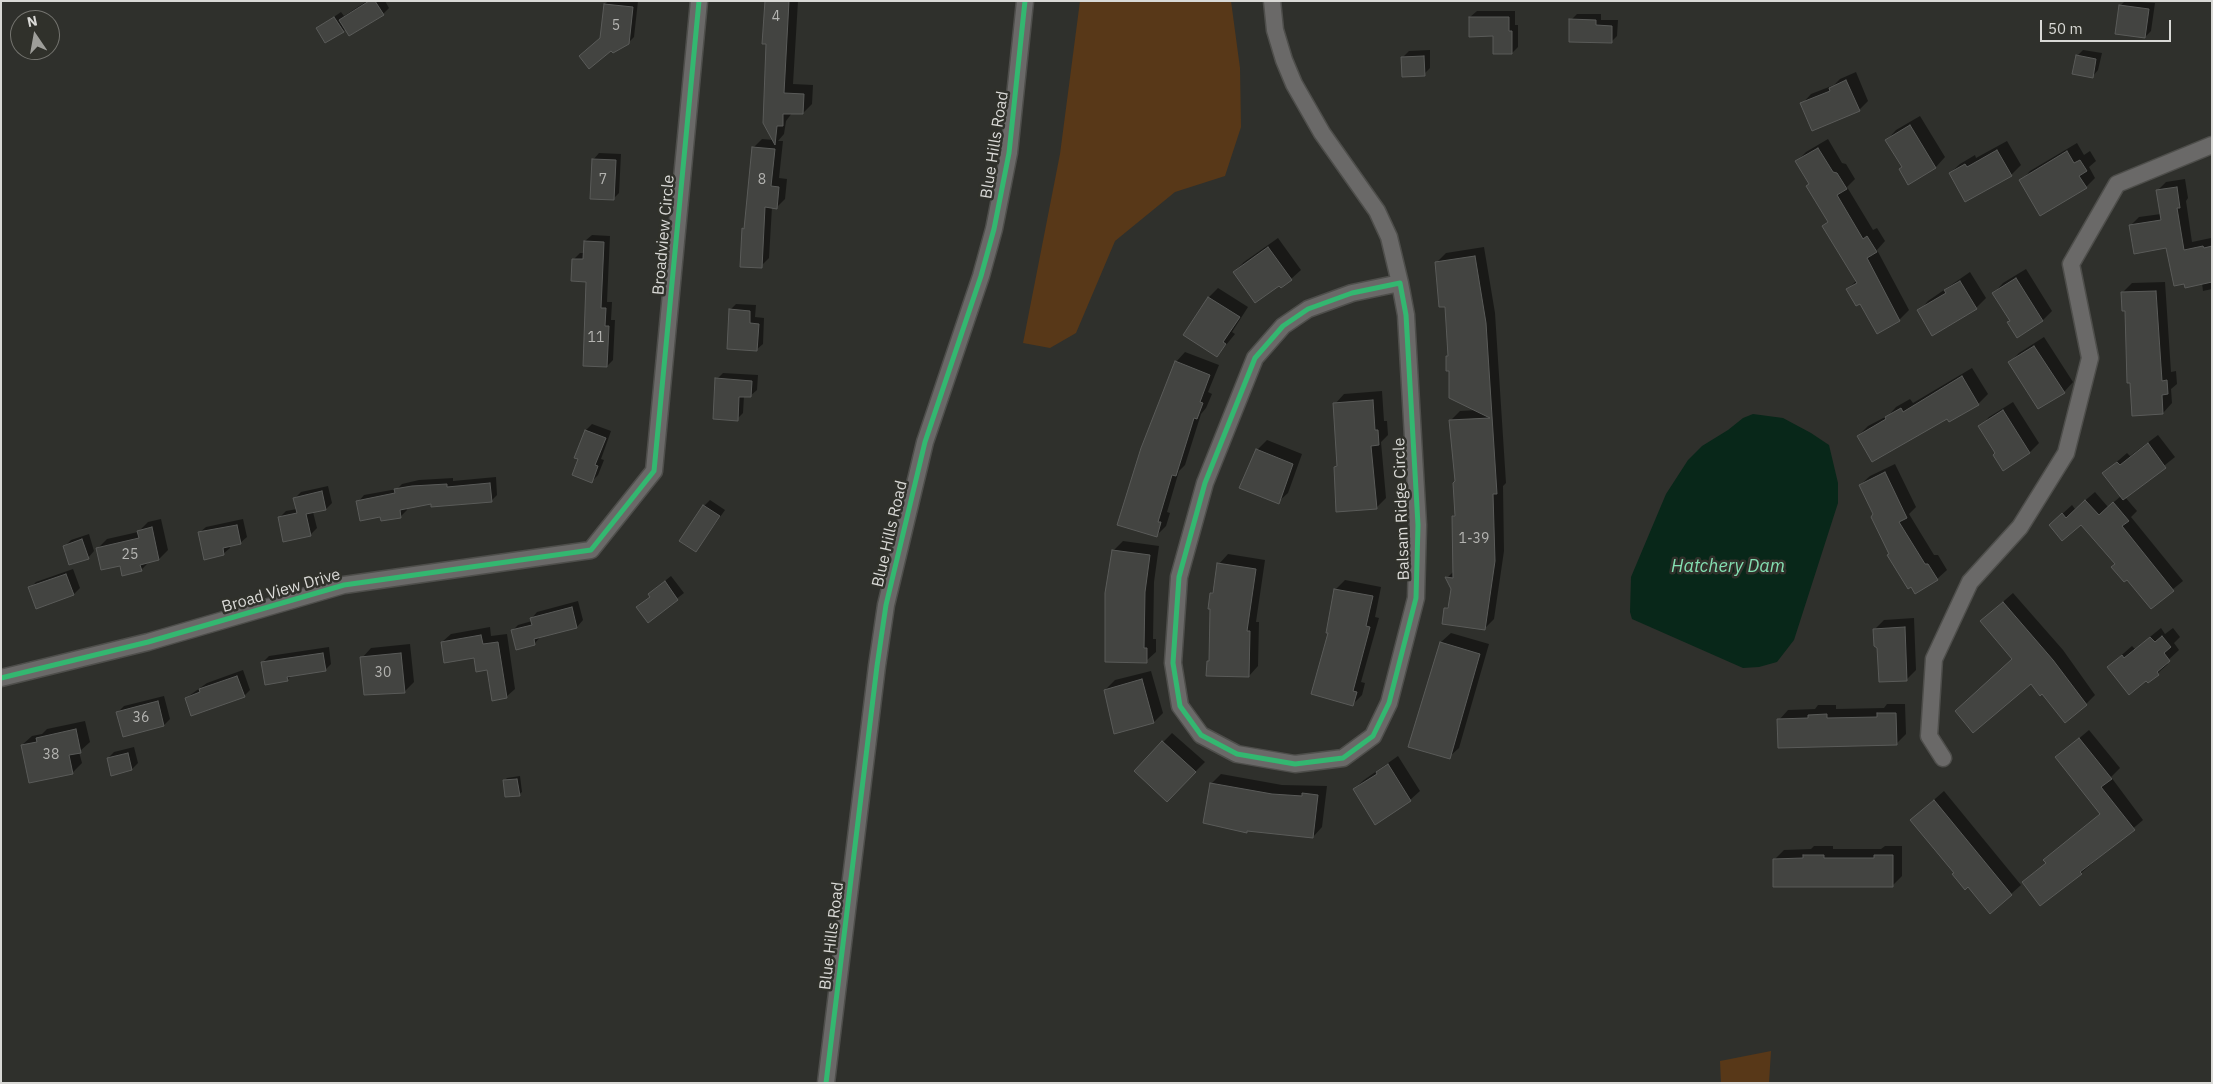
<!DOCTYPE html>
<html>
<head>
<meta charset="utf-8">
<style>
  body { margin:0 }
  #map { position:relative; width:2213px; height:1084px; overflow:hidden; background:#2f302c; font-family:"IBM Plex Sans",sans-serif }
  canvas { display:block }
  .frame { position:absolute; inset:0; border:2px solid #d9d9d6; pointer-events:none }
  .north { position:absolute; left:10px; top:10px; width:50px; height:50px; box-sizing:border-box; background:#30312b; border:1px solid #74746f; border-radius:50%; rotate:348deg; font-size:14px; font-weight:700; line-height:20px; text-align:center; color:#d9d9d6 }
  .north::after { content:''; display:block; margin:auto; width:18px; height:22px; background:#9e9e9a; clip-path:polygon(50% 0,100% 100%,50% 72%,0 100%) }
  .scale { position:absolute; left:2040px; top:20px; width:131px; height:22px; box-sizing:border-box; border:2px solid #d9d9d6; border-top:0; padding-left:6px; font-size:15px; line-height:18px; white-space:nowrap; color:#d9d9d6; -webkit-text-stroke:4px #30312b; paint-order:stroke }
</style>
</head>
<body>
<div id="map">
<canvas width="2213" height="1084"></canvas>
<div class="frame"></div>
<div class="north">N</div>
<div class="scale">50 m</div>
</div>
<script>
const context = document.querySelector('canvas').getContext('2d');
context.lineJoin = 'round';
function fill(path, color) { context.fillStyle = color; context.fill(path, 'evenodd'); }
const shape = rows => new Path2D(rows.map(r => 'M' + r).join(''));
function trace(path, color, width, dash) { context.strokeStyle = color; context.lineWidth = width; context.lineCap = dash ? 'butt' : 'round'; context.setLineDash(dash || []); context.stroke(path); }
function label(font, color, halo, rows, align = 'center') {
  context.font = font + ' "IBM Plex Sans",sans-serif'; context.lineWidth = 5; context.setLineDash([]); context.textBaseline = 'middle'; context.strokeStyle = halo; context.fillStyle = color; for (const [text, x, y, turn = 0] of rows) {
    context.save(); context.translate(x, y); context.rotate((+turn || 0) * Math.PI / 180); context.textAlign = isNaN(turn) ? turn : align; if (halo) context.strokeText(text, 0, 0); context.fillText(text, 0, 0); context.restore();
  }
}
const green = shape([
  [1080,1,1231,1,1240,68,1241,127,1225,176,1175,192,1115,241,1076,333,1050,348,1023,343,1060,154],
  [1771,1051,1769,1083,1721,1083,1720,1061]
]);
const water = shape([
  [1753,414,1783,418,1811,433,1829,445,1838,483,1838,503,1794,640,1777,662,1759,667,1743,668,1632,619,1630,612,1631,577,1666,494,1688,460,1702,446,1728,430,1743,418]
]);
const shadow = shape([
  [367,1,385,1,389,8,383,14,343,31,318,28,341,12,344,16],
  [608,1,638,1,634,37,628,43,612,49,580,56,602,37,605,4],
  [766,1,798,1,793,84,813,85,812,104,803,113,792,113,786,121,784,134,778,141,783,141,779,178,787,179,785,199,777,207,772,207,769,258,761,266,743,229,745,227,753,148,762,139,774,140],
  [2125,1,2155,3,2151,31,2145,37,2120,6],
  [1477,11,1515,11,1515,25,1518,25,1518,47,1512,53,1494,35,1470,17],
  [1577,14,1601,14,1601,20,1618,20,1617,36,1611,42,1571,20],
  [1430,50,1430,68,1424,74,1403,57,1409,51],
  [2083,50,2102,53,2098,70,2092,77,2077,56],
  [1856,72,1868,101,1859,110,1802,104,1811,94,1834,85,1840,79],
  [1920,116,1945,157,1936,167,1909,183,1903,167,1887,140,1896,130],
  [1828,139,1842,163,1846,164,1855,179,1847,187,1873,230,1877,228,1885,241,1877,250,1909,310,1899,320,1860,303,1848,289,1857,280,1823,226,1828,221,1797,161,1806,152],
  [2007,141,2021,165,2011,175,1966,200,1950,173,1960,164,1975,155,1976,158],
  [2077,143,2084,155,2090,151,2096,161,2089,167,2095,178,2086,187,2021,181,2030,171],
  [599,153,621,154,619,193,613,199,593,160],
  [2185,179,2188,198,2186,201,2192,242,2211,238,2212,240,2212,289,2203,291,2202,283,2167,247,2130,226,2139,217,2161,214,2157,191,2166,182],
  [592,235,610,236,607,302,612,302,611,320,615,320,613,360,607,366,587,281,574,259,580,253,585,253,585,241],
  [1278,238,1301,270,1291,279,1281,287,1234,272,1244,262],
  [1484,247,1495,313,1506,483,1503,486,1504,551,1494,619,1485,628,1445,609,1450,604,1452,589,1447,578,1454,571,1453,516,1456,513,1456,481,1451,420,1460,411,1477,410,1450,370,1447,356,1449,354,1446,305,1436,263,1446,253],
  [2026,269,2052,311,2043,320,2017,336,2011,321,1994,293,2003,283],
  [1970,272,1986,298,1976,308,1933,334,1919,311,1928,301],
  [2165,282,2171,372,2176,371,2177,384,2171,389,2172,403,2163,413,2122,293,2132,283],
  [1218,288,1248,307,1232,332,1235,334,1217,356,1209,297],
  [736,304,756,305,755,317,764,318,763,344,756,350,730,310],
  [2044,337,2073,382,2064,392,2010,362,2019,353],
  [1185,352,1219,365,1208,392,1212,394,1206,408,1201,414,1185,465,1179,471,1167,512,1170,513,1166,526,1157,535,1118,524,1176,362],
  [1972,368,1988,394,1978,404,1948,417,1858,436,1868,426,1889,415,1896,407,1910,399,1913,403],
  [723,373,758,375,757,390,750,396,744,396,743,413,737,419,717,379],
  [1382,391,1384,421,1387,421,1388,435,1381,442,1386,498,1376,508,1335,467,1338,464,1335,404,1344,394],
  [2013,402,2039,443,2030,452,2003,469,1997,453,1980,427,1989,417],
  [592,424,611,431,601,459,604,460,598,475,592,481,580,459,576,457,586,430],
  [2158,435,2175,457,2125,497,2137,511,2131,517,2183,581,2151,607,2116,563,2081,524,2062,539,2060,516,2072,505,2075,509,2095,492,2108,507,2121,496,2104,473,2127,453,2130,456],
  [1267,440,1302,454,1288,493,1278,502,1257,450],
  [1895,464,1916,507,1909,514,1934,555,1938,555,1947,570,1937,579,1890,554,1860,485,1870,476],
  [496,477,497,495,491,501,432,503,406,508,407,510,400,517,381,516,358,502,364,495,397,489,402,484,419,480,453,478,453,481],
  [328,486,332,503,326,509,313,512,317,528,310,535,279,518,286,511,297,509,295,498,301,492],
  [710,500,725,510,696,551,704,506],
  [161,519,168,550,159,559,150,561,141,570,121,564,98,548,107,539,138,532,148,522],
  [243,519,247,537,240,543,229,545,230,548,223,554,199,533,206,527],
  [89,534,94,551,88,558,65,546,71,540],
  [1123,541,1159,546,1154,582,1153,639,1156,639,1156,652,1146,661,1106,593,1114,550],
  [1228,554,1265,560,1256,622,1259,622,1258,666,1249,676,1208,662,1210,659,1211,593,1215,590,1219,564],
  [73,569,80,588,74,594,30,588,36,582],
  [671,576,684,593,648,621,638,607,651,596,649,594,656,588],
  [1345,580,1381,587,1375,617,1379,618,1361,682,1365,683,1362,695,1352,705,1330,632,1336,589],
  [2013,593,2063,650,2095,695,2086,704,2042,692,2031,682,2014,659,1981,621],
  [578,601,583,620,577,627,541,636,535,643,517,648,512,631,518,625,532,621,531,619,537,612],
  [1914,618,1916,670,1907,679,1879,647,1875,629,1884,620],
  [490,627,491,636,507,634,515,689,506,697,489,668,475,656,442,642,451,634],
  [2161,628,2165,634,2173,628,2180,637,2174,643,2179,650,2166,662,2168,664,2148,682,2108,667,2132,646,2135,649],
  [1451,633,1489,644,1459,748,1449,757,1410,746,1441,642],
  [410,644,414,682,404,692,362,658,371,648],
  [329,647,331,664,325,670,292,675,287,680,262,663,269,656],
  [243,670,250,690,244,696,186,698,207,683],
  [1151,671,1163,713,1154,722,1105,690,1115,680],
  [164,696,170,719,164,725,124,735,118,712,124,706],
  [1887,704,1905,704,1906,734,1896,744,1779,720,1788,710,1815,709,1818,705,1836,705,1836,709,1884,708],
  [85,721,90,742,79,752,82,763,72,773,22,745,32,736,42,734,47,729],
  [2089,730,2120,768,2111,777,2143,820,2081,873,2023,882,2047,862,2045,860,2055,851,2101,813,2057,757],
  [1172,733,1205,762,1167,800,1135,771],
  [134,747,138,763,132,769,108,758,114,752],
  [1398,756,1420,791,1410,800,1354,789,1364,780],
  [1221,774,1282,785,1327,786,1322,827,1313,837,1248,830,1246,832,1204,822,1212,783],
  [520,776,522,792,519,794,504,781,507,778],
  [1944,791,2021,885,2011,894,1968,885,1955,873,1911,820],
  [1814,846,1833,846,1833,849,1881,849,1885,846,1902,846,1902,876,1893,885,1774,860,1784,850,1811,849]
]);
const building = shape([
  [369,1,375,1,384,15,349,36,339,20,369,1],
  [765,1,789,1,784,93,804,94,803,114,783,114,783,126,777,126,775,145,763,123,766,44,762,44,765,1],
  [604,4,633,7,629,44,613,53,611,51,589,69,579,56,600,38,604,4],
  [2119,5,2149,9,2145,38,2115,34,2119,5],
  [334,17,344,32,325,43,316,28,334,17],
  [1469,17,1509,17,1509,31,1512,31,1512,54,1493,54,1493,36,1469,37,1469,17],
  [1569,19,1596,20,1596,25,1612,26,1612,43,1569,42,1569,19],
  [2076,55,2096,59,2093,78,2072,74,2076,55],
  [1424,56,1425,76,1402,77,1401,57,1424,56],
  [1846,80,1860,111,1812,131,1800,103,1830,91,1829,88,1846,80],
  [1910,125,1936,168,1908,185,1899,169,1902,167,1885,140,1910,125],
  [752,147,775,149,771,186,779,187,777,209,765,207,762,268,740,267,742,228,744,229,752,147],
  [1818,148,1833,172,1837,173,1847,189,1837,195,1863,239,1867,236,1877,252,1867,258,1900,321,1877,334,1860,304,1856,306,1846,289,1857,283,1822,226,1828,222,1806,186,1809,184,1795,161,1818,148],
  [1997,150,2012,176,1965,202,1949,173,1965,164,1967,167,1997,150],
  [2067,151,2074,163,2080,160,2087,171,2079,176,2087,188,2040,216,2019,180,2067,151],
  [592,159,616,160,614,200,590,199,592,159],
  [2177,187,2180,208,2177,208,2184,250,2203,246,2204,248,2212,246,2212,282,2185,288,2184,284,2174,286,2166,248,2134,254,2129,225,2161,220,2156,190,2177,187],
  [584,241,604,242,601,308,606,308,605,326,609,326,607,367,583,366,586,282,571,281,572,259,583,259,584,241],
  [1268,247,1292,280,1281,288,1279,286,1255,303,1233,272,1268,247],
  [1475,256,1486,323,1497,494,1493,494,1495,561,1485,630,1442,624,1444,608,1448,608,1451,589,1445,577,1453,578,1452,516,1455,516,1453,483,1455,481,1449,420,1490,418,1449,398,1449,371,1446,371,1446,356,1448,356,1445,307,1439,307,1435,262,1475,256],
  [2016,278,2043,321,2017,338,2007,322,2010,321,1992,293,2016,278],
  [1960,281,1977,309,1932,336,1917,310,1946,293,1944,290,1960,281],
  [2156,291,2162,381,2167,380,2168,394,2162,395,2163,414,2132,416,2130,383,2127,383,2125,311,2122,311,2121,292,2156,291],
  [1208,297,1240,317,1223,342,1226,344,1217,357,1183,335,1208,297],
  [729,309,750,311,750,323,759,324,757,351,727,349,729,309],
  [2034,346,2065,393,2038,409,2008,362,2034,346],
  [1175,361,1210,375,1200,402,1203,403,1197,419,1194,418,1176,476,1172,475,1158,522,1161,522,1157,537,1117,525,1141,448,1175,361],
  [1962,376,1979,405,1949,422,1947,419,1872,462,1857,436,1886,419,1885,417,1901,408,1903,412,1962,376],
  [715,378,752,381,751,397,739,397,738,421,713,419,715,378],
  [1373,400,1375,430,1378,430,1379,445,1371,446,1377,509,1336,512,1334,467,1337,466,1333,403,1373,400],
  [2003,410,2030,453,2003,471,1993,455,1995,453,1978,426,2003,410],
  [585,430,606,438,595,465,598,466,592,483,572,475,578,459,574,458,585,430],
  [2148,443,2166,468,2123,500,2102,473,2117,462,2120,465,2148,443],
  [1256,449,1293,464,1279,504,1239,488,1256,449],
  [1885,472,1907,518,1899,522,1925,564,1928,564,1938,580,1915,594,1911,587,1908,589,1887,555,1889,554,1871,517,1873,514,1859,485,1885,472],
  [490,483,492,502,431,507,431,504,400,510,401,518,381,521,380,517,360,521,356,501,395,493,394,489,412,486,447,484,447,487,490,483],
  [322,491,326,510,306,514,311,536,283,542,278,517,297,513,293,498,322,491],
  [2085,500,2099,515,2113,502,2129,521,2122,526,2174,591,2151,609,2127,580,2124,582,2111,567,2115,564,2081,525,2062,541,2049,525,2062,513,2066,518,2085,500],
  [703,505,720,516,696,552,679,541,703,505],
  [237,525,241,544,223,548,224,555,204,560,198,532,237,525],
  [152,527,159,560,140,565,142,571,122,576,120,566,101,570,96,548,139,538,137,531,152,527],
  [82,539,89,559,69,565,63,546,82,539],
  [1112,550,1150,555,1145,592,1144,648,1147,648,1147,663,1105,662,1105,593,1112,550],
  [1217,563,1256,569,1247,631,1250,631,1249,677,1206,676,1207,661,1209,661,1210,609,1208,609,1210,593,1213,593,1217,563],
  [66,574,74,595,36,609,28,587,66,574],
  [665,581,678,600,648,623,636,607,650,597,648,594,665,581],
  [1334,589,1373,596,1366,626,1370,627,1353,691,1357,692,1353,706,1311,694,1328,633,1326,633,1334,589],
  [2003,602,2053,660,2087,705,2065,723,2042,694,2040,696,2031,684,1973,733,1955,711,2012,659,1980,621,2003,602],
  [572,607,577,628,534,639,535,645,516,650,511,630,532,625,530,618,572,607],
  [1905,627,1907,681,1879,682,1877,648,1874,646,1873,629,1905,627],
  [481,635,483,644,498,642,507,698,492,701,487,670,476,672,474,658,444,663,441,642,481,635],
  [2162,636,2171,647,2164,653,2170,661,2157,672,2159,675,2148,683,2146,681,2129,695,2107,667,2122,655,2124,658,2150,637,2155,642,2162,636],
  [1440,642,1480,654,1450,759,1408,747,1440,642],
  [323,653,326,671,287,677,288,681,265,685,261,662,323,653],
  [401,653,405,693,364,695,360,657,401,653],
  [237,676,245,697,191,716,185,698,200,692,199,689,237,676],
  [1142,679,1154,723,1114,734,1104,690,1142,679],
  [158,701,164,726,123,737,116,712,158,701],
  [1877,713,1896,713,1897,745,1778,748,1777,719,1808,718,1808,715,1827,714,1827,718,1877,717,1877,713],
  [76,729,81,753,69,755,73,774,29,783,21,745,37,742,36,738,76,729],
  [2079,738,2112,779,2101,787,2135,830,2080,872,2082,874,2040,906,2022,882,2046,863,2043,860,2100,814,2055,757,2079,738],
  [1162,741,1196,772,1167,802,1134,771,1162,741],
  [128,753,132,770,111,776,107,758,128,753],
  [1388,764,1411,801,1375,825,1353,789,1377,774,1376,772,1388,764],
  [517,779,520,796,505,797,503,780,517,779],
  [1210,783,1272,794,1302,796,1302,793,1318,795,1313,838,1247,831,1247,833,1203,823,1210,783],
  [1934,800,2012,895,1990,914,1968,887,1965,890,1952,874,1954,873,1910,820,1934,800],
  [1803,855,1824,855,1824,858,1874,858,1874,855,1893,855,1893,887,1773,887,1773,859,1803,858,1803,855]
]);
const street = shape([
  [1272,1,1275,30,1284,60,1294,84,1322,133,1377,211,1389,237,1400,283],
  [1400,283,1406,315,1418,525,1416,598,1389,703,1373,736,1343,758,1295,764,1237,754,1201,735,1180,706,1173,663,1179,577,1205,483,1255,358,1283,326,1308,309,1352,293,1400,283],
  [1,678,148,642,344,585,591,550,654,471,699,1],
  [1943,758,1929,736,1934,659,1970,582,2020,527,2066,453,2090,358,2071,264,2117,184,2212,145],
  [826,1083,877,666,886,605,925,442,981,276,994,229,1009,153,1025,1]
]);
const cycleway = shape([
  [1400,283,1406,315,1418,525,1416,598,1389,703,1373,736,1343,758,1295,764,1237,754,1201,735,1180,706,1173,663,1179,577,1205,483,1255,358,1283,326,1308,309,1352,293,1400,283],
  [1,678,148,642,344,585,591,550,654,471,699,1],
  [826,1083,877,666,886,605,925,442,981,276,994,229,1009,153,1025,1]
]);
const numberNames = [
  ["4",776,17],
  ["5",616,26],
  ["7",603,180],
  ["8",762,180],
  ["11",596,338],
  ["1-39",1474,539],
  ["25",130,555],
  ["30",383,673],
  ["36",141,718],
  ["38",51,755]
];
const streetNames = [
  ["Blue Hills Road",995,145,-81],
  ["Broadview Circle",664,235,-85],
  ["Balsam Ridge Circle",1402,509,-92],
  ["Blue Hills Road",890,534,-77],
  ["Broad View Drive",281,591,-16],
  ["Blue Hills Road",832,936,-83]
];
const waterNames = [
  ["Hatchery Dam",1728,567]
];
fill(green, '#583818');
fill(water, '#082719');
fill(shadow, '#0007');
fill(building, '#434441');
trace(building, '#5a5b59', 1);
trace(street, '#4e4e4b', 19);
trace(street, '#6a6968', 16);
trace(cycleway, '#33b770', 5);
label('14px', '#b4b4b1', null, numberNames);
label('16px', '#d9d9d6', '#30312b', streetNames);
label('italic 18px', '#84dfb2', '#30312b', waterNames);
</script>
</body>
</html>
